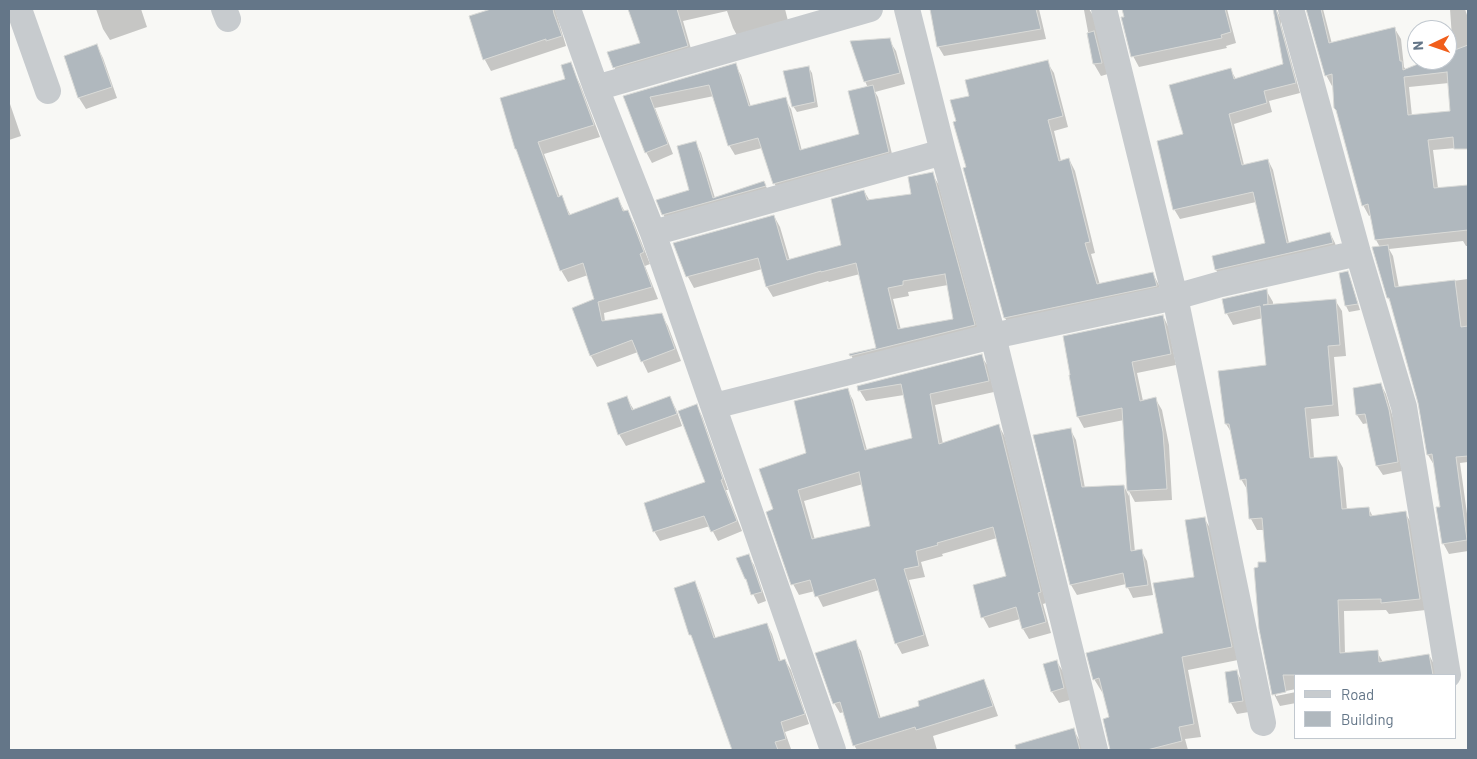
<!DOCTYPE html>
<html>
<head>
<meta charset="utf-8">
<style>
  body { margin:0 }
  #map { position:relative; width:1477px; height:759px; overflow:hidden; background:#f8f8f5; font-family:Barlow,sans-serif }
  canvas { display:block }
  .frame { position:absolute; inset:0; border:10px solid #647688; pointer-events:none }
  .legend { position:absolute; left:1294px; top:674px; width:162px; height:65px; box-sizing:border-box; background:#fff; border:1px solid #c1c8cf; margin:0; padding:6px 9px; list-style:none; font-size:15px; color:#647688 }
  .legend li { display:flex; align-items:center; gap:10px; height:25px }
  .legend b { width:25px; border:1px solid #c1c8cf }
  .north { position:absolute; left:1407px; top:20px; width:50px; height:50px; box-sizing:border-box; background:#fff; border:1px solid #c1c8cf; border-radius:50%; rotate:267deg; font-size:14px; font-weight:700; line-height:20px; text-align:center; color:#647688 }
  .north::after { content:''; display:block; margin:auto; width:18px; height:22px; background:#f15e1b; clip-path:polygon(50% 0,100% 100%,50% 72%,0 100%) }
</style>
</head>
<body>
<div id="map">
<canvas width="1477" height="759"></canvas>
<div class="frame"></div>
<ul class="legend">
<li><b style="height:6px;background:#c7cbce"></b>Road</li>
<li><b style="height:14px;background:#b0b8be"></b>Building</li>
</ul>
<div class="north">N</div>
</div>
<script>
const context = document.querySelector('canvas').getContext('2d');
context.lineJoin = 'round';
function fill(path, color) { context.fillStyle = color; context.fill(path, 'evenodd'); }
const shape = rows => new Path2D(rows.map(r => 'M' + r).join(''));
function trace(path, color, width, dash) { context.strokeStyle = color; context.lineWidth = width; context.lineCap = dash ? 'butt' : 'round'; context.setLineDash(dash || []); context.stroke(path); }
const shadow = shape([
  [96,9,141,9,147,27,110,40,103,29],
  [495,9,555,9,566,46,491,71,485,60,470,17],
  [629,9,785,9,789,25,739,39,733,28,727,11,683,21,693,56,620,77,614,67,641,44],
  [930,9,1039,9,1046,39,944,56,938,46],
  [1089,9,1096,20,1108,74,1101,76,1094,64,1084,10],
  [1124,9,1227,9,1236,43,1226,46,1227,48,1139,67,1133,56],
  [1276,9,1281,19,1281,24,1300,93,1269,101,1272,112,1234,124,1244,165,1268,160,1273,170,1289,243,1330,233,1335,243,1338,253,1222,279,1216,270,1266,244,1256,202,1180,219,1174,209,1184,135,1230,69,1236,79,1284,65],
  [1307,9,1323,9,1332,44,1395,29,1401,39,1404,67,1406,70,1431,60,1447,60,1447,54,1453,52,1450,9,1465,9,1468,18,1468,147,1433,150,1438,188,1468,185,1468,246,1466,246,1463,241,1389,249,1393,256,1399,288,1468,279,1468,462,1460,463,1468,521,1468,551,1449,554,1443,543,1441,508,1434,465,1428,455,1420,402,1393,306,1388,298,1380,247,1376,240,1371,215,1369,216,1363,205,1334,85,1332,86,1326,75],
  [1449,83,1452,112,1412,116,1409,87],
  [889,40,896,51,905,84,875,92,878,97,894,162,780,193,774,183,762,148,735,155,729,145,714,96,655,108,673,154,652,163,646,152,625,97,735,65,741,75,751,107,785,99,791,109,802,151,860,135,868,88,865,81],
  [97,46,103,58,117,98,86,109,79,98],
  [1047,62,1054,73,1068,127,1054,131,1061,161,1069,159,1075,171,1095,253,1091,254,1100,285,1153,274,1159,285,1162,297,1011,329,1005,318,964,169,968,168,957,122,971,97],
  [809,68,812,73,818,107,797,112,793,106],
  [574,73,580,84,600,137,544,154,560,197,561,197,571,216,618,199,625,212,627,211,634,223,650,264,645,266,658,299,604,313,605,322,661,314,668,326,681,361,648,373,638,352,597,367,591,356,595,300,588,275,568,282,561,270,520,155,566,79],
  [9,101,21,136,9,140],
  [695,142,701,153,715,198,764,183,770,193,669,225,663,214,690,191],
  [932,174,939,185,980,336,857,367,851,355,877,349,860,274,829,282,828,281,773,297,767,287,762,269,694,288,688,277,675,244,774,216,780,227,790,261,843,246,864,191,870,201,912,195],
  [948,285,954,320,901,330,893,299,909,296,908,292],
  [1347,272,1350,278,1360,310,1349,312,1346,306,1340,274],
  [1266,290,1273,302,1273,306,1335,300,1342,311,1346,356,1334,357,1339,416,1311,419,1314,459,1337,457,1343,468,1347,510,1369,509,1373,517,1405,513,1412,524,1426,610,1389,614,1386,610,1344,611,1345,654,1377,652,1383,662,1429,655,1435,666,1437,675,1296,675,1296,689,1276,693,1276,696,1296,692,1296,703,1280,706,1274,694,1264,530,1257,530,1251,519,1248,491,1241,479,1233,435,1226,424,1268,366,1263,318,1233,325,1227,314,1224,300],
  [1163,316,1169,328,1176,365,1137,373,1143,401,1155,398,1162,410,1169,445,1172,500,1135,502,1129,491,1135,552,1141,550,1147,561,1153,595,1133,598,1126,584,1077,595,1071,585,1034,436,1070,429,1076,440,1085,488,1124,486,1129,496,1124,420,1084,428,1078,417],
  [981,356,988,366,994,392,935,405,943,444,999,426,1005,437,1046,603,1043,604,1051,633,1029,639,1023,629,1020,619,989,628,983,617,1007,577,997,538,942,554,943,556,921,562,925,577,909,580,929,646,902,654,896,643,879,590,823,607,815,591,799,595,793,584,774,509,847,389,853,400,867,450,913,438,904,395,866,401,860,391],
  [863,484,871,526,815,540,804,501],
  [1381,385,1386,394,1394,421,1402,471,1383,475,1377,466,1368,423,1363,424,1357,415],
  [626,397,634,410,670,398,676,409,682,426,626,446,619,434],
  [696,405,702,416,728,490,726,490,742,531,718,541,710,526,660,541,654,531,706,483],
  [1204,518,1212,531,1238,660,1188,670,1201,737,1185,739,1188,750,1111,750,1110,718,1104,691,1102,692,1094,679,1165,634,1196,578],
  [748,556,754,565,766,601,758,604,746,579],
  [695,583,700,593,716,639,767,624,772,634,781,662,785,660,791,670,809,724,785,732,791,749,786,750,733,750,696,644,691,635],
  [855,642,861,651,881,719,921,706,984,681,989,691,998,716,933,736,937,750,857,750,854,745,844,712,840,713,834,703],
  [1057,662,1064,673,1070,700,1059,703,1052,692],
  [1236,671,1243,683,1249,712,1237,714,1231,703],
  [1073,729,1080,741,1083,750,1055,750,1051,736]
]);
const building = shape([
  [491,9,553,9,554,14,562,36,546,41,546,39,483,60,469,16,491,9],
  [628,9,677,9,688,46,613,68,607,52,640,43,628,9],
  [930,9,1036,9,1041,29,937,47,930,9],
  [1122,9,1225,9,1231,32,1221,35,1222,38,1131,57,1121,17,1124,17,1122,9],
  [1273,9,1276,9,1296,83,1264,91,1267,103,1229,114,1242,165,1268,159,1287,243,1330,232,1333,243,1215,270,1212,256,1265,243,1253,192,1173,210,1157,141,1183,134,1169,85,1231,68,1234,79,1283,64,1273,9],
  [1306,9,1321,9,1329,43,1395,27,1400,61,1402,61,1403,70,1428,60,1447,60,1447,53,1468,45,1468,149,1454,149,1453,137,1428,140,1434,188,1468,185,1468,230,1375,240,1368,204,1362,206,1336,110,1334,108,1332,74,1325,76,1306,9],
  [1447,72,1450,111,1408,115,1404,77,1447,72],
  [1094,31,1102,63,1093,64,1087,33,1094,31],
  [890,38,900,73,864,82,850,41,890,38],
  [97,44,112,87,78,98,64,56,97,44],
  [1048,60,1063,116,1048,120,1059,161,1069,158,1090,242,1085,243,1097,284,1153,272,1157,286,1004,318,963,168,966,167,953,122,956,121,950,100,969,96,965,80,1048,60],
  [571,62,594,125,538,142,558,197,562,195,569,215,618,197,623,211,628,210,644,252,640,254,652,287,598,302,602,321,662,313,675,349,641,362,632,340,590,356,572,308,594,299,583,263,560,271,516,149,515,149,500,98,565,79,561,65,571,62],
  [736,63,749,106,786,97,800,150,859,134,848,91,873,85,889,152,773,184,758,138,728,146,709,85,650,97,668,144,645,153,623,96,736,63],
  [809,66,815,102,792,107,783,71,809,66],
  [696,141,713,198,764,181,766,186,662,215,656,200,689,190,677,146,696,141],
  [933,172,975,325,850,356,849,354,876,348,856,263,821,272,821,271,766,287,758,258,686,277,673,243,774,215,787,260,841,245,831,199,864,190,867,200,911,194,908,177,933,172],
  [945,274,953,319,898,329,888,288,903,285,903,281,945,274],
  [1388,245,1395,287,1455,280,1461,327,1468,326,1468,456,1456,457,1467,540,1442,544,1436,507,1440,507,1432,454,1427,455,1418,403,1389,298,1387,298,1372,247,1388,245],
  [1348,271,1358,304,1345,306,1339,273,1348,271],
  [1267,289,1268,304,1263,305,1336,299,1340,345,1328,346,1333,405,1305,408,1310,458,1337,456,1342,509,1369,507,1370,516,1406,511,1420,599,1381,603,1381,599,1338,600,1340,653,1378,650,1379,662,1429,654,1433,675,1283,675,1286,692,1272,695,1259,629,1254,568,1258,567,1258,562,1266,562,1262,518,1249,519,1246,479,1240,480,1229,424,1225,424,1218,371,1266,365,1260,306,1225,314,1222,299,1267,289],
  [1163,315,1171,354,1132,362,1140,401,1156,397,1163,432,1167,489,1127,491,1122,408,1077,417,1069,375,1070,375,1063,336,1163,315],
  [982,354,989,381,930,394,939,444,999,424,1041,592,1038,593,1046,622,1022,629,1016,607,981,618,973,585,1006,576,993,527,937,543,938,545,916,551,919,566,904,569,924,635,895,644,875,579,815,597,810,580,791,585,766,512,773,509,759,469,806,453,794,401,848,388,865,450,912,438,901,384,858,391,857,386,982,354],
  [859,472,870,526,812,539,798,490,859,472],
  [1381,383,1389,410,1398,462,1376,466,1365,414,1356,415,1353,388,1381,383],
  [627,396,632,410,670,396,677,414,618,435,607,403,627,396],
  [697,404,723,479,721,480,737,521,711,532,704,516,653,532,644,503,705,482,678,411,697,404],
  [1071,428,1082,487,1124,485,1131,551,1142,549,1148,585,1126,588,1123,573,1070,585,1033,435,1071,428],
  [1205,517,1232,647,1182,657,1194,724,1179,727,1182,741,1147,750,1110,750,1103,719,1109,717,1099,678,1093,680,1086,653,1163,633,1153,583,1194,577,1185,520,1205,517],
  [749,554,762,592,751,595,746,579,745,579,736,558,749,554],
  [695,581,714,638,767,623,779,661,785,659,805,714,781,722,786,739,775,742,778,750,732,750,691,635,689,635,674,588,695,581],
  [856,640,879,718,919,706,918,701,984,679,993,706,916,730,915,727,853,746,840,702,833,704,815,653,856,640],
  [1057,660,1064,688,1051,692,1043,664,1057,660],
  [1237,670,1243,701,1229,703,1225,672,1237,670],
  [1074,728,1080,750,1016,750,1015,745,1074,728]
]);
const minor = shape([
  [19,9,48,91],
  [224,9,228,19],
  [568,9,596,88,653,233,833,750],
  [907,9,943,152,993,336,1095,750],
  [1104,9,1175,297,1263,723],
  [1291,9,1358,253,1404,407,1448,675],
  [596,88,870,9],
  [653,233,943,152],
  [714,406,993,336,1175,297,1221,284,1358,253]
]);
fill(shadow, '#0003');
fill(building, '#b0b8be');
trace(building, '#d9dad7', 1);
trace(minor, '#c7cbce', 26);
</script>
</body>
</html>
